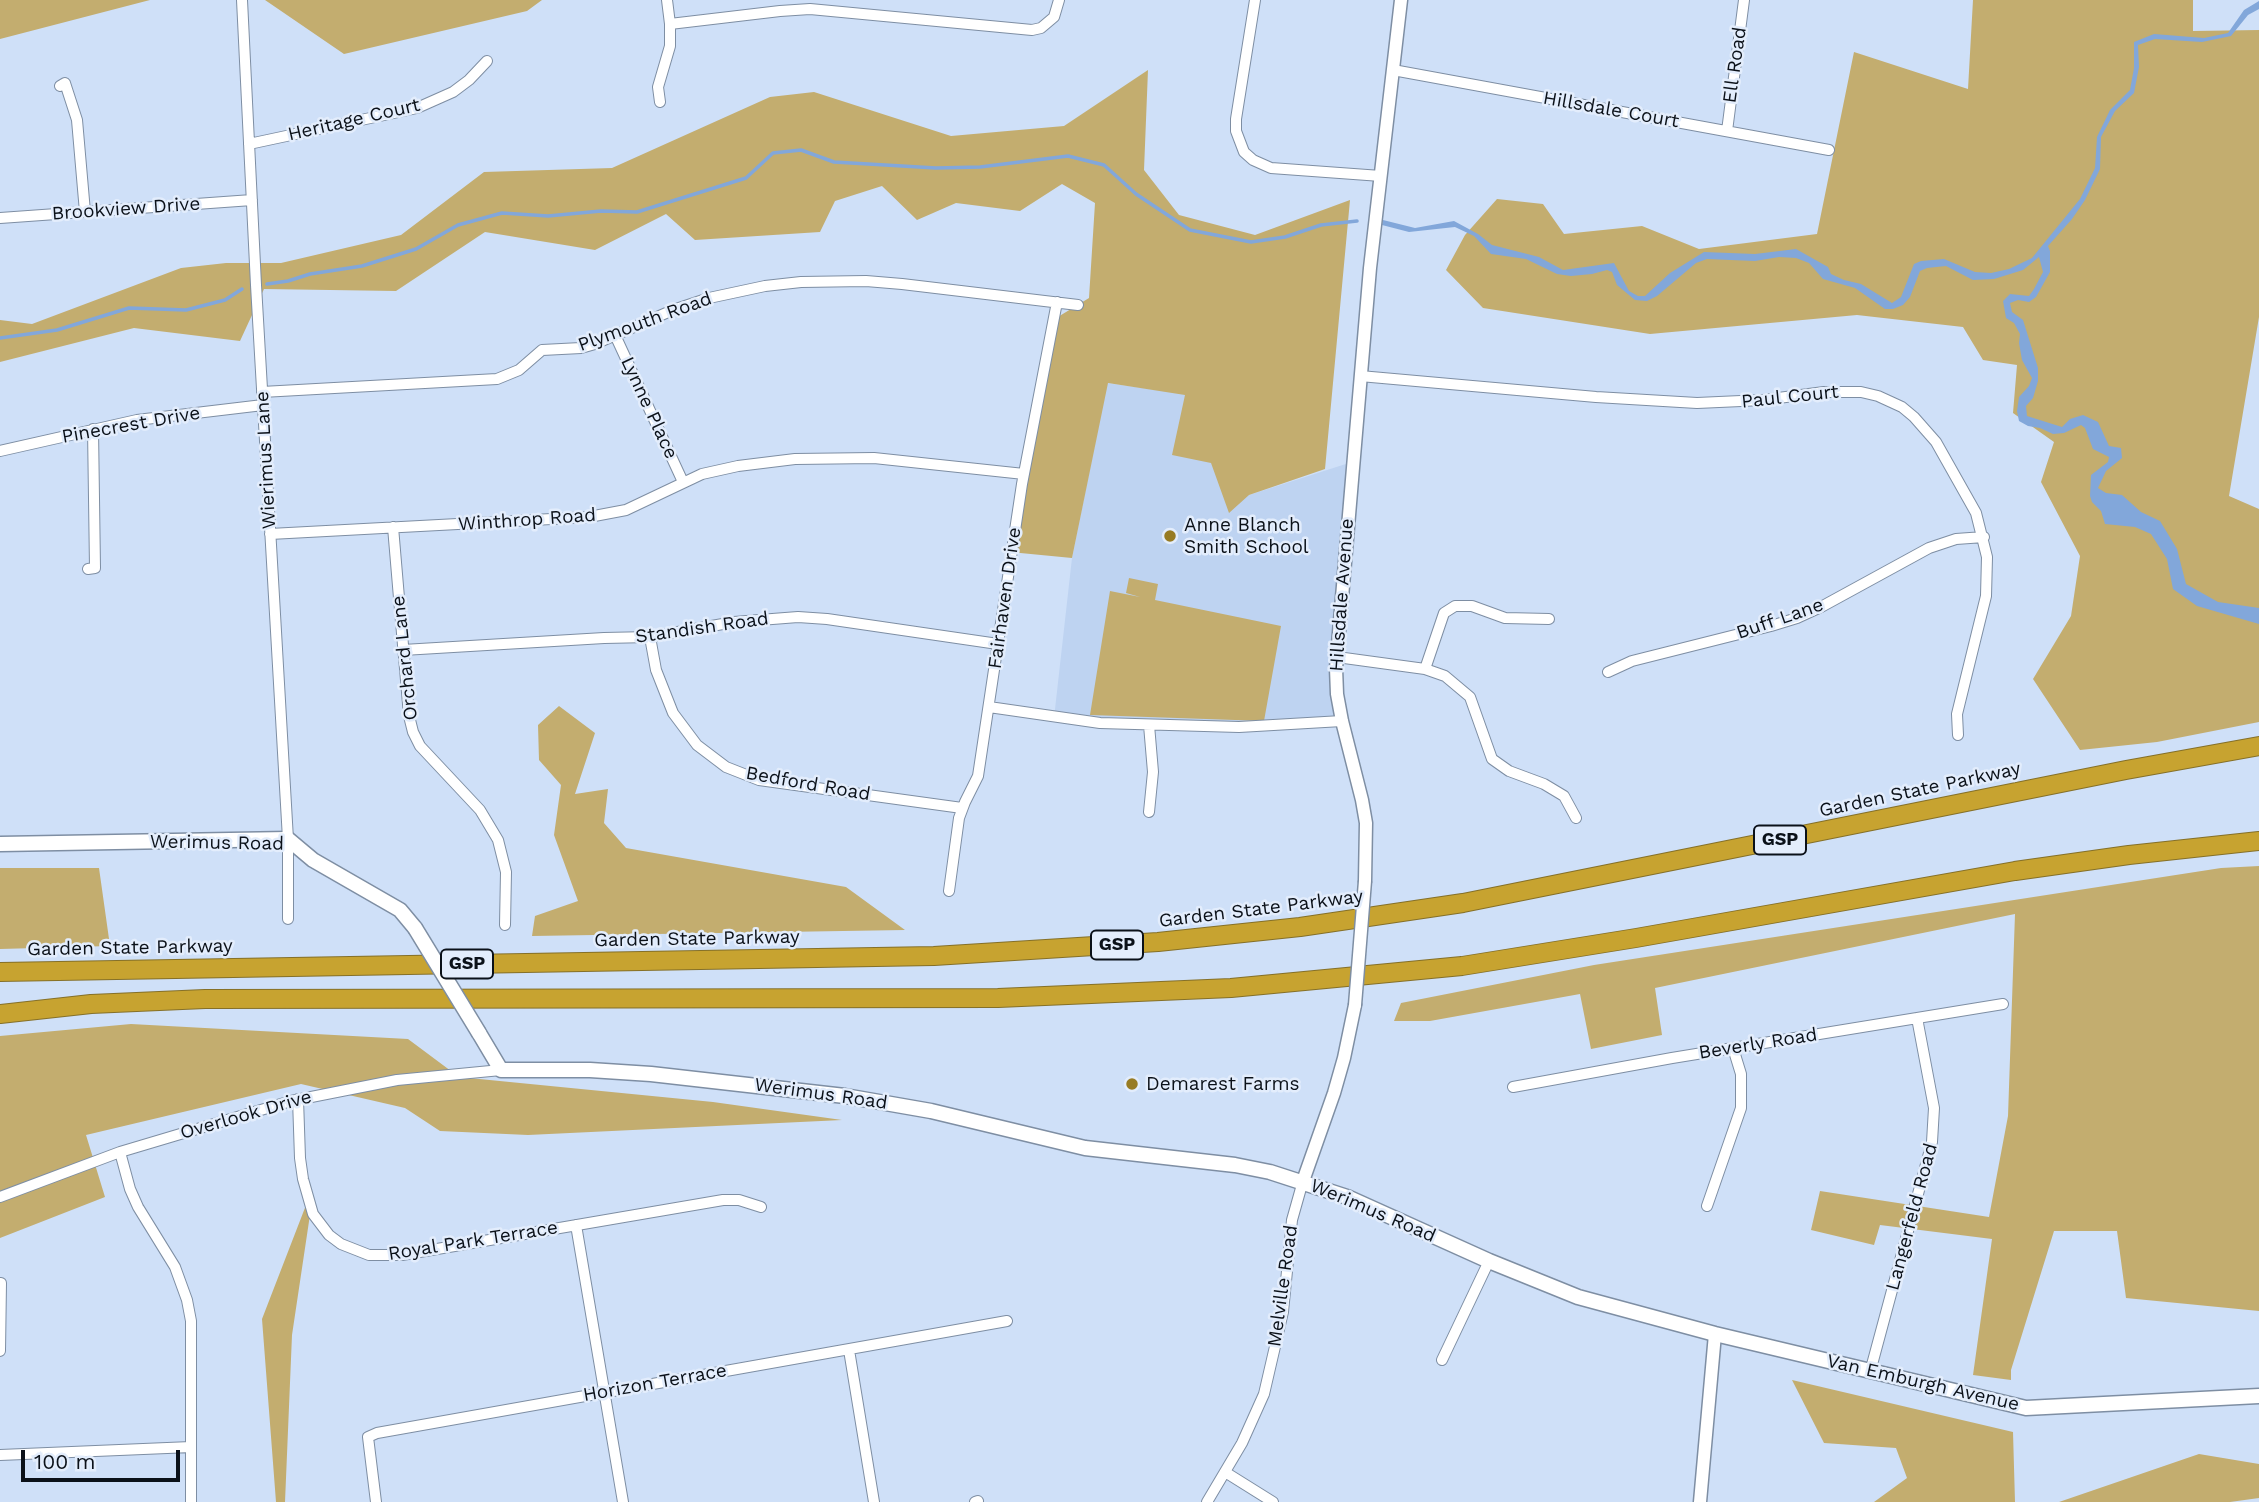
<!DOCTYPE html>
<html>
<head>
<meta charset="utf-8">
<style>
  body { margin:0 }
  #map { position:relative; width:2259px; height:1502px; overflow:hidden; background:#cfe0f8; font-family:"Work Sans",sans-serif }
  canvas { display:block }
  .scale { position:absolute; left:21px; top:1450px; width:159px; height:32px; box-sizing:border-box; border:4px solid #0b1119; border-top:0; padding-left:9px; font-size:21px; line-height:24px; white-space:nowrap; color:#0b1119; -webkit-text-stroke:5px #e3edfc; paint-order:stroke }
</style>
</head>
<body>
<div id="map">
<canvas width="2259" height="1502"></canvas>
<div class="scale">100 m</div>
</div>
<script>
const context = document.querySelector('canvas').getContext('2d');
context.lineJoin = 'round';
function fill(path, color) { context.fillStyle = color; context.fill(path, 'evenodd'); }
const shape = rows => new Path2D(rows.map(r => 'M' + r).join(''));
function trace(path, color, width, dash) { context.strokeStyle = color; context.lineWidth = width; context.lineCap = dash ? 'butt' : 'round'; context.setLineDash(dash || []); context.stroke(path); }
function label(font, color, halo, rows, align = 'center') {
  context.font = font + ' "Work Sans",sans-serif'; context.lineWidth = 5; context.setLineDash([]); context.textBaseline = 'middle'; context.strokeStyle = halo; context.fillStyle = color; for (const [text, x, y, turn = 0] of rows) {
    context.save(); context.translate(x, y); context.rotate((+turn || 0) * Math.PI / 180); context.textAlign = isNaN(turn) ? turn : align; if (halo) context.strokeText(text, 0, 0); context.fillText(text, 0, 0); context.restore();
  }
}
const built = shape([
  [1107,383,1185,394,1211,463,1249,495,1352,462,1336,668,1342,721,1280,726,1054,718,1072,558]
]);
const green = shape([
  [0,0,150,0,0,39],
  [265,0,542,0,527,11,344,54],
  [1973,0,2193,0,2193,31,2259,30,2259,317,2229,496,2259,509,2259,722,2157,742,2080,750,2033,679,2071,616,2080,556,2041,482,2054,442,2013,413,2017,365,1983,360,1963,327,1857,315,1650,334,1483,308,1446,270,1465,235,1497,199,1543,204,1564,234,1642,226,1699,249,1817,234,1854,52,1968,89],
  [1148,70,1144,170,1179,215,1255,235,1350,200,1325,469,1249,495,1229,513,1211,463,1172,455,1185,395,1108,383,1072,558,1010,552,1048,323,1089,298,1095,203,1062,184,1020,211,956,203,917,220,882,186,835,201,820,232,695,240,666,214,595,250,485,232,396,291,264,289,240,341,134,328,0,362,0,320,32,324,181,268,226,263,281,263,401,235,484,172,612,168,770,97,814,92,951,136,1064,126],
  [1129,578,1158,584,1155,600,1281,626,1264,721,1090,715,1110,591,1140,597,1126,593],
  [559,706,595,733,575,794,608,789,604,823,626,848,846,887,905,930,532,936,535,916,578,901,554,835,561,785,539,760,538,725],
  [2259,866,2259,1311,2126,1298,2117,1231,2054,1231,2011,1370,2011,1380,1973,1375,1992,1239,1880,1225,1874,1245,1811,1230,1820,1191,1989,1217,2008,1116,2015,914,1655,988,1662,1035,1591,1049,1580,994,1430,1021,1394,1021,1401,1003,1594,965,2221,868],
  [0,868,99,868,110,946,0,949],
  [131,1024,408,1039,459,1077,713,1102,842,1120,528,1135,440,1131,405,1108,301,1084,86,1135,105,1197,0,1238,0,1036],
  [308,1200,311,1208,292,1335,285,1502,276,1502,262,1319],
  [1792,1380,2013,1432,2015,1502,1874,1502,1907,1478,1896,1448,1824,1443],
  [2199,1454,2259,1464,2259,1498,2230,1502,2059,1502]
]);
const water = shape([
  [2259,1,2259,9,2248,15,2231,36,2202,42,2155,39,2138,45,2139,67,2134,93,2115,111,2101,137,2100,169,2085,200,2072,219,2048,246,2050,251,2050,272,2036,297,2029,302,2018,300,2010,303,2012,312,2023,320,2038,368,2038,381,2033,398,2026,406,2027,416,2062,427,2070,419,2083,415,2098,422,2109,446,2121,448,2122,458,2106,471,2098,488,2106,493,2122,495,2141,512,2160,521,2177,549,2186,584,2218,602,2259,608,2259,624,2197,606,2173,589,2167,559,2151,534,2135,527,2105,524,2101,511,2092,502,2090,496,2091,475,2108,462,2109,457,2093,449,2085,428,2081,425,2064,433,2053,434,2040,428,2028,426,2019,421,2017,411,2019,397,2029,386,2032,378,2022,360,2019,343,2020,334,2014,323,2006,318,2003,301,2010,294,2029,296,2034,289,2043,272,2039,257,2023,270,1994,279,1973,280,1946,266,1927,268,1920,271,1910,297,1903,305,1893,309,1885,309,1855,288,1823,279,1809,263,1796,258,1779,257,1755,261,1707,259,1696,263,1657,296,1647,301,1635,300,1617,285,1612,272,1607,270,1592,274,1571,276,1557,274,1526,259,1491,254,1474,236,1455,227,1409,232,1382,225,1383,220,1415,228,1454,221,1478,234,1492,245,1539,257,1563,270,1614,263,1629,291,1638,296,1645,296,1670,273,1704,252,1755,254,1796,249,1828,267,1831,274,1844,280,1861,284,1892,303,1901,297,1914,264,1921,261,1944,259,1975,272,1991,273,2009,269,2032,258,2080,199,2095,168,2097,137,2110,110,2130,90,2134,68,2134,42,2154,34,2204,38,2228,33,2244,10]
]);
const stream = shape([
  [267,284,288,281,310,274,362,266,416,249,458,225,502,213,548,216,601,211,637,212,746,178,773,153,801,150,834,162,936,168,980,167,1068,156,1104,165,1136,194,1190,230,1251,242,1285,237,1321,225,1357,221],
  [0,338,57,330,129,308,186,310,225,300,242,289]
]);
const minor = shape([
  [242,0,256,285,288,839,288,919],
  [1255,0,1236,119,1236,131,1244,152,1253,160,1271,168,1381,176],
  [670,24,780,11,810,9,1032,30,1041,28,1054,17,1059,0],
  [1393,70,1829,150],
  [60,86,65,83,77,120,85,212],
  [660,102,658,87,670,46,670,24,667,0],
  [1727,131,1744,0],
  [249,144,417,108,453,92,469,80,487,61],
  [0,218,252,200],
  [615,335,683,482],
  [1360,376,1596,397,1697,403,1763,400,1824,392,1861,392,1878,396,1902,407,1914,417,1936,442,1976,513,1987,557,1986,596,1957,714,1958,735],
  [262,392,497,379,519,370,542,350,581,348,595,344,673,310,709,298,765,286,801,282,866,281,902,284,1078,305],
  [0,451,137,420,263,405],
  [393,527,409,716,413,732,420,746,480,810,498,840,506,872,505,925],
  [270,534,589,517,626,510,702,474,738,466,795,459,874,458,1024,474],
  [88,569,95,568,93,429],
  [650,637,656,670,673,713,697,745,726,767,759,780,962,808],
  [403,650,604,638,650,637,734,622,798,617,827,619,998,644],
  [1337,657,1425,669,1445,676,1470,697,1492,759,1509,771,1544,784,1564,796,1576,818],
  [1425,669,1444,613,1455,606,1472,606,1505,618,1549,619],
  [1608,672,1632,661,1771,626,1797,618,1821,607,1929,548,1956,539,1984,537],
  [989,707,1100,723,1239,727,1342,721],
  [1149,725,1153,772,1149,812],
  [949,891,959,818,965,802,978,776,1022,484,1057,302],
  [1513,1087,1672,1058,2003,1004],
  [298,1099,300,1158,303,1179,313,1214,329,1235,341,1244,369,1255,402,1255,723,1200,739,1200,761,1207],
  [120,1152,130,1189,138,1207,175,1267,187,1300,191,1321,191,1502],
  [0,1197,120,1152,291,1101,397,1080,501,1070],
  [1707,1206,1741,1108,1741,1074,1733,1048],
  [576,1225,623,1502],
  [849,1350,874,1502],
  [0,1351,1,1283],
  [1442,1360,1489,1261],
  [1870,1372,1932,1142,1934,1108,1917,1018],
  [0,1455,191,1447],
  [1225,1472,1273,1502],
  [376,1502,368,1437,377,1433,1007,1321],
  [975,1502,978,1501],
  [1207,1502,1242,1443,1264,1394,1283,1312,1292,1220,1303,1181]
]);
const tertiary = shape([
  [1365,881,1366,823,1362,800,1342,721,1337,694,1336,668,1370,268,1401,0],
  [1303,1181,1334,1093,1344,1058,1355,1005],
  [1700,1502,1715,1334]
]);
const secondary = shape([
  [0,844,288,839,313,860,400,910,415,928],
  [479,1033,501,1070,590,1070,651,1074,845,1096,931,1111,1085,1148,1235,1165,1270,1172,1347,1197,1489,1261,1578,1297,1715,1334,2026,1408,2259,1396]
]);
const motorway = shape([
  [0,972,934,956,1158,942,1300,927,1463,903,2126,770,2259,746],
  [0,1014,91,1004,205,999,998,998,1231,988,1462,966,1636,938,2015,871,2129,855,2259,841]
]);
const tertiaryBridge = shape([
  [1355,1005,1365,881]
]);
const secondaryBridge = shape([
  [415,928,479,1033]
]);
const markers = [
  [1170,536,7,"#977b23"],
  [1132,1084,7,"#977b23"]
];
const shields = [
  [1780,840,52],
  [1117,945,52],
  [467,964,52]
];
const shieldNames = [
  ["GSP",1780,840],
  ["GSP",1117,945],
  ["GSP",467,964]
];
const streetNames = [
  ["Ell Road",1735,65,-82],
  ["Hillsdale Court",1611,110,10],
  ["Heritage Court",354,120,-13],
  ["Brookview Drive",126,209,-4],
  ["Plymouth Road",645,322,-20],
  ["Paul Court",1790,397,-6],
  ["Lynne Place",649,408,65],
  ["Pinecrest Drive",131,425,-10],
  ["Wierimus Lane",266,460,-93],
  ["Winthrop Road",527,520,-4],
  ["Hillsdale Avenue",1342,595,-86],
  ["Fairhaven Drive",1005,598,-82],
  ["Buff Lane",1780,619,-19],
  ["Standish Road",702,628,-8],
  ["Orchard Lane",405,658,-96],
  ["Bedford Road",808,784,10],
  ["Garden State Parkway",1920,790,-12],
  ["Werimus Road",217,843,1],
  ["Garden State Parkway",1261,909,-7],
  ["Garden State Parkway",697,939,-1],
  ["Garden State Parkway",130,948,-1],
  ["Beverly Road",1758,1044,-9],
  ["Werimus Road",821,1094,8],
  ["Overlook Drive",246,1115,-16],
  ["Werimus Road",1373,1211,23],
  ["Langerfeld Road",1912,1217,-75],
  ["Royal Park Terrace",473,1241,-9],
  ["Melville Road",1283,1286,-82],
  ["Horizon Terrace",655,1383,-10],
  ["Van Emburgh Avenue",1923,1383,13]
];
const poiNames = [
  ["Anne Blanch",1184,525],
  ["Smith School",1184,547],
  ["Demarest Farms",1146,1084]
];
fill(built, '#bed3f1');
fill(green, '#c3ad6f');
fill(water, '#82a7da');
trace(stream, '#82a7da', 3.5);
trace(minor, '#7e8ea3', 12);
trace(tertiary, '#7e8ea3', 15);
trace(secondary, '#7e8ea3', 17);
trace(motorway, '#857028', 20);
trace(minor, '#fff', 10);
trace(tertiary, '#fff', 12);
trace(secondary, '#fff', 14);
trace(motorway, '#c7a330', 18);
trace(tertiaryBridge, '#7e8ea3', 15, []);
trace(secondaryBridge, '#7e8ea3', 17, []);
trace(tertiaryBridge, '#fff', 12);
trace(secondaryBridge, '#fff', 14);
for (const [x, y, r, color] of markers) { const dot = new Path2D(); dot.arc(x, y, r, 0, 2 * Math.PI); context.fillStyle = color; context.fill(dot); trace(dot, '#e3edfc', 2.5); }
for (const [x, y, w] of shields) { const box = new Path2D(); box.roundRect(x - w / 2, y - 14.5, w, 29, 5); context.fillStyle = '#e3edfc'; context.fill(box); trace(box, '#0b1119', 2); }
label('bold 18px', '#0b1119', null, shieldNames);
label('19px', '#0b1119', '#e3edfc', streetNames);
label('19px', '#0b1119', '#e3edfc', poiNames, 'left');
</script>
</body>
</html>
